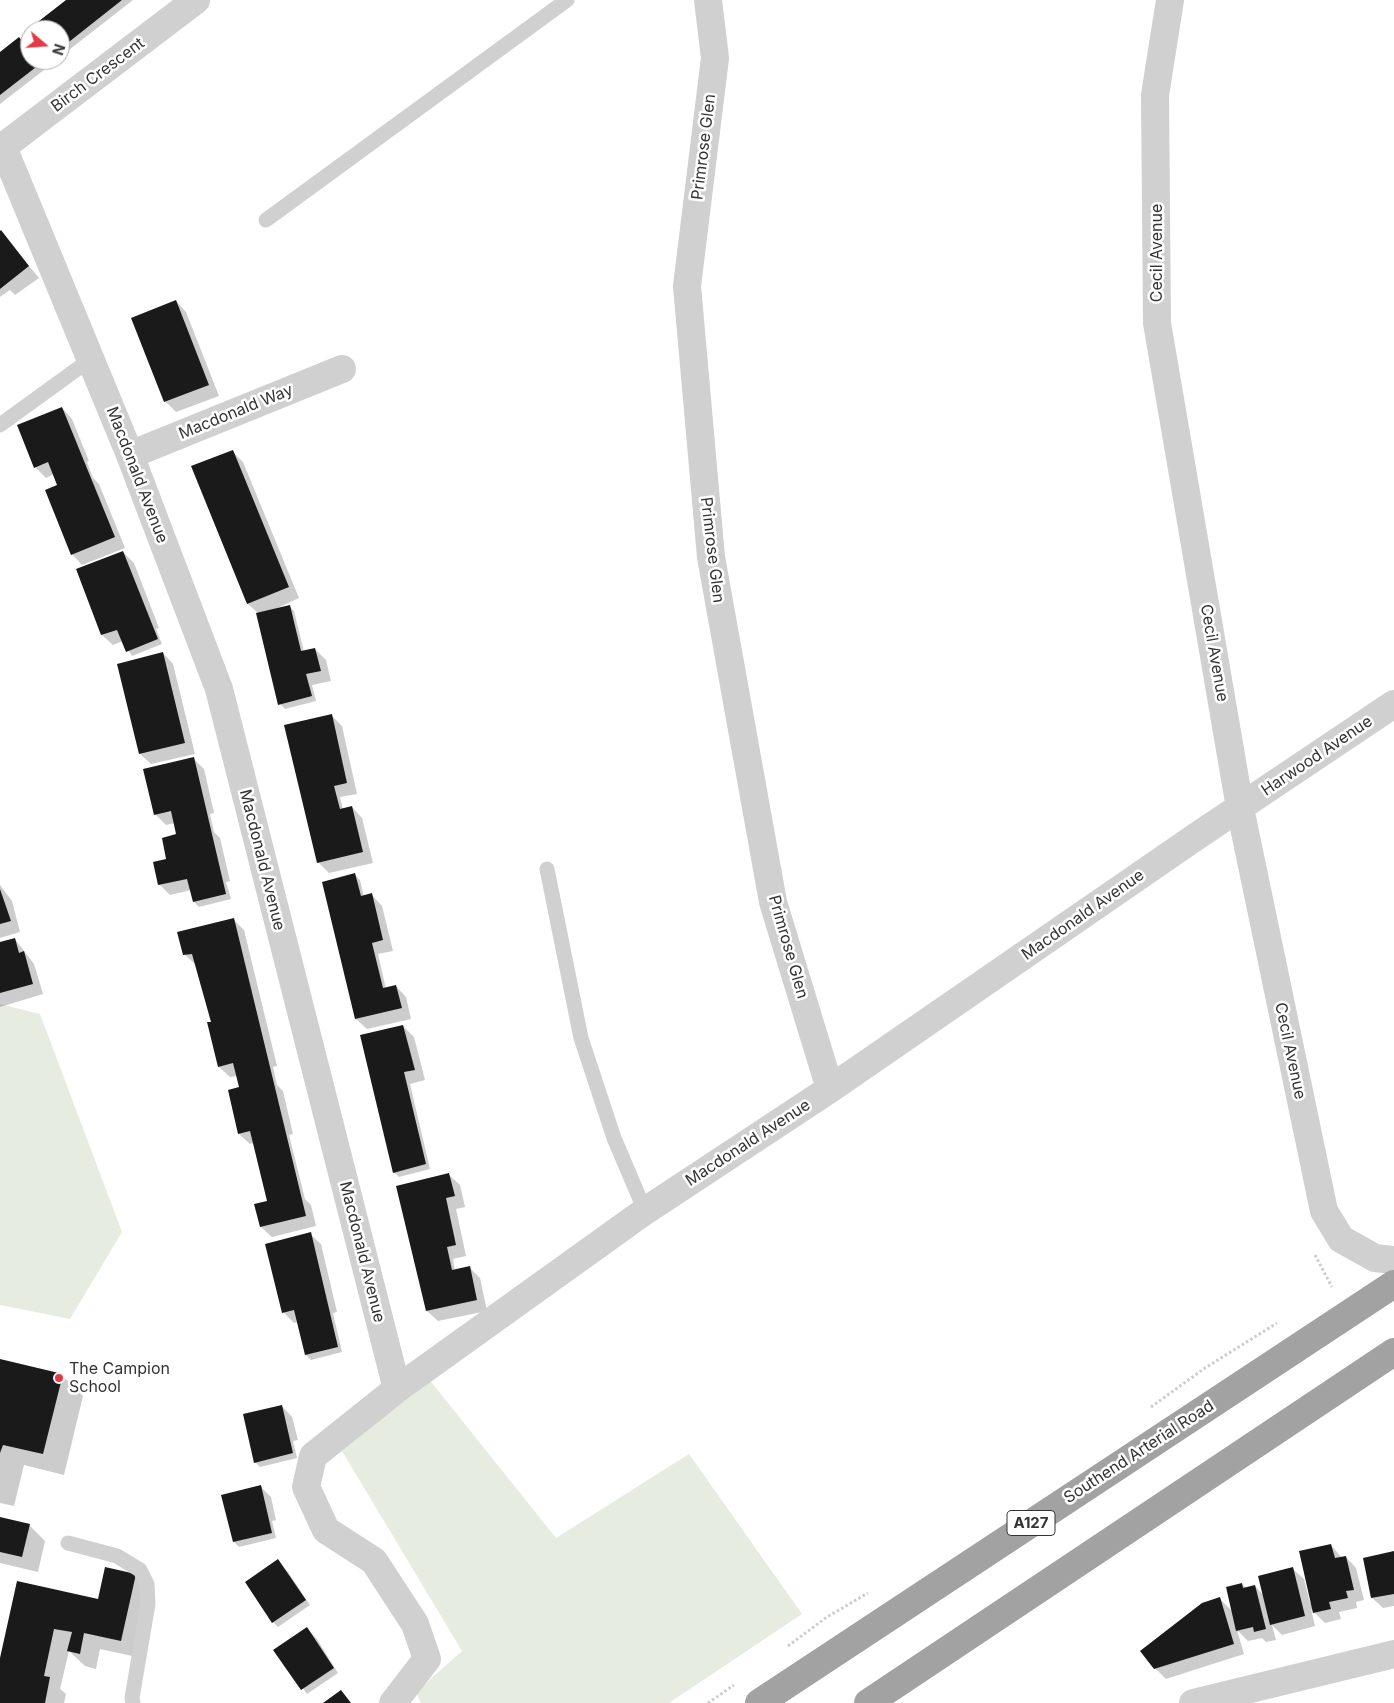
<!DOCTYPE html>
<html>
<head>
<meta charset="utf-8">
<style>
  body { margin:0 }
  #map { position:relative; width:1394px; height:1703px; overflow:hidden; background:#fff; font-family:Inter,sans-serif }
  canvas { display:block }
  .north { position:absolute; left:20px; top:20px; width:50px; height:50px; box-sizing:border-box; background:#fff; border:1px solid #adadad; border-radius:50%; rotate:108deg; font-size:14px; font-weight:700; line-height:20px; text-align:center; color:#333 }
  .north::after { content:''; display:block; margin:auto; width:18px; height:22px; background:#e63946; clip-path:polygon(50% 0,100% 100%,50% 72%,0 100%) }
</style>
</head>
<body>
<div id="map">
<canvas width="1394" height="1703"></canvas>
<div class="north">N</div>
</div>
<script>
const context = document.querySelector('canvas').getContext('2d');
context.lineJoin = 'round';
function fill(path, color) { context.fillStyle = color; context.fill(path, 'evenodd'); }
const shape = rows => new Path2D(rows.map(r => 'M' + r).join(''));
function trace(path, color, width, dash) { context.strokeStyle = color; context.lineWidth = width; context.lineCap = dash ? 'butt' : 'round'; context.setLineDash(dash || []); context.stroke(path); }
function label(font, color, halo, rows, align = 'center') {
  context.font = font + ' Inter,sans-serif'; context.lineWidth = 5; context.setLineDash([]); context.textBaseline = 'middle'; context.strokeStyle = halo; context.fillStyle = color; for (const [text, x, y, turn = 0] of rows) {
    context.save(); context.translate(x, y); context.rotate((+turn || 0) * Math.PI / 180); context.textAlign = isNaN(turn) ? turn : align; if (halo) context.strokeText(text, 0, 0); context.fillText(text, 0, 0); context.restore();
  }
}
const green = shape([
  [0,1004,40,1014,122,1232,70,1319,0,1305],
  [428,1378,556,1538,689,1454,802,1614,669,1703,421,1703,416,1692,462,1651,342,1451]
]);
const shadow = shape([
  [68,0,133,0,60,57,60,30,32,29],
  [30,52,30,60,36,60,44,70,0,104,0,53],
  [1,232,39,278,15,295,10,290,0,297],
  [176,301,186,312,219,396,176,412,165,401],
  [62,408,72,419,89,461,87,462,93,478,99,484,125,548,82,565,72,554,59,485,54,474,46,478,35,467],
  [232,451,243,462,299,598,273,610,289,606,294,611,304,652,315,649,326,660,331,681,312,685,316,701,285,709,280,704,258,613,248,604,193,467],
  [123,552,134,563,159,628,156,629,162,644,132,656,123,641,113,645,102,635,77,570],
  [163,653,173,664,195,754,151,764,140,754],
  [331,715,342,726,357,794,340,797,343,809,352,807,362,818,373,863,329,873,318,862],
  [193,758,204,769,214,813,210,814,214,832,220,838,230,881,226,882,231,899,199,907,194,902,191,890,170,895,159,884,178,835,175,823,166,825,155,814],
  [355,875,360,880,364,897,372,895,382,906,393,951,378,954,386,989,396,986,406,997,411,1019,367,1029,356,1019,323,883],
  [0,885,12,901,20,932,0,938],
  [233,919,244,930,277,1066,273,1067,277,1085,283,1091,293,1134,289,1135,305,1199,311,1205,316,1226,272,1237,261,1227,268,1202,254,1143,250,1144,239,1134,229,1090,242,1087,238,1076,230,1077,219,1067,209,1023,212,1023,196,965,184,954],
  [15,939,34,964,43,994,0,1007,0,944],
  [403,1026,414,1037,425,1080,410,1084,430,1169,399,1177,394,1172],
  [449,1175,460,1185,465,1207,456,1209,466,1256,453,1259,455,1271,470,1268,480,1278,487,1311,438,1321,427,1311],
  [310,1234,321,1244,337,1312,333,1313,342,1352,311,1360,306,1355,298,1322,294,1323,283,1312],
  [0,1360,62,1375,83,1396,64,1475,24,1465,14,1506,0,1503],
  [282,1406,292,1417,298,1440,293,1441,297,1458,260,1467,255,1462],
  [260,1486,271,1497,276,1520,272,1521,276,1538,239,1547,234,1542,229,1519],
  [0,1518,29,1525,45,1541,38,1572,0,1563],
  [1331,1545,1342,1558,1346,1557,1356,1568,1364,1600,1356,1602,1357,1608,1339,1612,1341,1619,1325,1623,1311,1609,1315,1626,1282,1635,1272,1625,1276,1640,1266,1642,1262,1638,1248,1641,1237,1630,1244,1654,1166,1679,1155,1668,1220,1599,1233,1612,1242,1584,1246,1588,1255,1586,1264,1596,1293,1569,1304,1579,1310,1603,1312,1603],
  [1394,1552,1394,1606,1383,1608,1372,1598],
  [277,1561,288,1572,310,1605,278,1627,273,1622],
  [135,1575,151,1591,137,1657,100,1649,96,1669,85,1666,69,1651,60,1689,66,1694,64,1703,0,1703,0,1664,18,1582,99,1600],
  [307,1628,317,1639,338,1673,307,1694,275,1650]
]);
const building = shape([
  [66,0,122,0,60,49,60,30,30,28],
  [19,37,30,51,30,60,37,60,40,64,0,95,0,52],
  [1,230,29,266,0,289,0,231],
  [176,300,209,385,164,402,131,318],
  [62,407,115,537,71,555,45,490,57,485,48,462,34,468,17,425],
  [233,450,289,587,247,604,191,466],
  [123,551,158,639,126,652,117,630,101,635,76,569],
  [290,605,301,651,315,648,321,671,306,674,312,696,278,705,256,613],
  [163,652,185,743,139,754,117,664],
  [332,714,347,783,334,786,340,809,352,806,363,852,317,863,284,725],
  [194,757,226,894,193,902,187,879,158,885,153,862,166,859,162,838,176,834,171,811,154,815,143,769],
  [355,873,361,896,372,893,383,940,372,943,383,988,396,985,402,1008,355,1019,322,882],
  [0,889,11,921,0,924],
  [234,918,306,1216,260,1227,254,1204,267,1201,250,1131,238,1134,228,1090,239,1087,233,1063,218,1067,207,1022,211,1022,192,954,183,955,177,932],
  [15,938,19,953,24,951,33,984,0,993,0,942],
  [403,1025,415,1070,404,1072,426,1164,393,1173,360,1035],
  [449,1173,455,1196,446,1198,456,1245,447,1247,452,1270,470,1266,477,1300,426,1311,396,1186],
  [311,1232,338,1347,305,1355,294,1310,282,1313,265,1244],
  [0,1359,63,1374,43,1454,3,1445,0,1453],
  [282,1405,293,1453,254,1463,243,1414],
  [261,1485,272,1533,233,1542,221,1495],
  [0,1517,30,1524,22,1557,0,1552],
  [1331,1544,1335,1558,1346,1556,1354,1590,1346,1591,1348,1598,1329,1602,1331,1609,1313,1613,1299,1551],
  [1394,1551,1394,1594,1371,1598,1363,1558],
  [278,1559,306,1600,272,1623,245,1582],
  [105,1567,136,1574,121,1641,84,1633,80,1654,67,1651,72,1632,54,1629,44,1676,50,1677,45,1703,0,1703,0,1658,17,1581,98,1599],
  [1293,1567,1305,1616,1270,1625,1258,1576],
  [1242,1583,1243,1588,1255,1585,1266,1629,1254,1632,1253,1627,1236,1631,1226,1587],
  [1220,1597,1234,1644,1154,1669,1140,1651,1202,1603],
  [307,1627,334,1668,301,1690,273,1650],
  [341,1690,351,1703,323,1703]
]);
const path = shape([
  [1315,1255,1332,1287],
  [1151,1407,1205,1368,1277,1323],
  [788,1646,827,1617,868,1593],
  [708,1703,734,1685]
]);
const service = shape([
  [266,220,567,0],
  [0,425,91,359],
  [547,869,581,1038,614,1138,645,1211],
  [68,1543,117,1556,140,1570,147,1584,148,1604,132,1698,133,1703]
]);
const minor = shape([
  [708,0,715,58,687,286,711,557,773,902,830,1089],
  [1170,0,1155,95,1157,323,1240,808,1324,1211,1341,1239,1375,1258,1394,1260],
  [3,147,130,455,219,689,397,1389],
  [0,149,196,0],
  [130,455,342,369],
  [393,1703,427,1659,415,1624,374,1561,326,1530,306,1487,313,1456,397,1389,645,1211,830,1089,1197,836,1394,704],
  [1193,1703,1394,1654]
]);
const trunk = shape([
  [759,1703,1394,1284],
  [868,1703,1394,1352]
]);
const markers = [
  [59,1378,5,"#e63946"]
];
const shields = [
  [1031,1523,48]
];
const shieldNames = [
  ["A127",1031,1523]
];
const streetNames = [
  ["Birch Crescent",98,75,-37],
  ["Primrose Glen",704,147,-83],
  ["Cecil Avenue",1157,253,-90],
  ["Macdonald Way",236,412,-22],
  ["Macdonald Avenue",137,475,69],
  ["Primrose Glen",712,550,83],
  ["Cecil Avenue",1214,653,80],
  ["Harwood Avenue",1317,756,-34],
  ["Macdonald Avenue",262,860,76],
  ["Macdonald Avenue",1083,915,-35],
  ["Primrose Glen",788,947,74],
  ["Cecil Avenue",1290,1051,78],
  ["Macdonald Avenue",748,1143,-33],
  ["Macdonald Avenue",362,1252,76],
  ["Southend Arterial Road",1139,1452,-33]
];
const poiNames = [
  ["The Campion",69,1369],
  ["School",69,1387]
];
fill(green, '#e6ecdf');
fill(shadow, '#0003');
fill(building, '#1a1a1a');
trace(path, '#cdcdcd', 3, [2.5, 2.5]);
trace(service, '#d0d0d0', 15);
trace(minor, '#d0d0d0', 28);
trace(trunk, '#a2a2a2', 28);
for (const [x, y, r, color] of markers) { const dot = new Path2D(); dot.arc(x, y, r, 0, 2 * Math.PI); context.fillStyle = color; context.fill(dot); trace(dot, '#fff', 2); }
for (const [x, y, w] of shields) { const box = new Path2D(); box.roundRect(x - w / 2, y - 12.5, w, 25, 4); context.fillStyle = '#fff'; context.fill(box); trace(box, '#333', 1); }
label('bold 15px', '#333', null, shieldNames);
label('16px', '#333', '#fff', streetNames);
label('16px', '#333', '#fff', poiNames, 'left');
</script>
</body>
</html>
